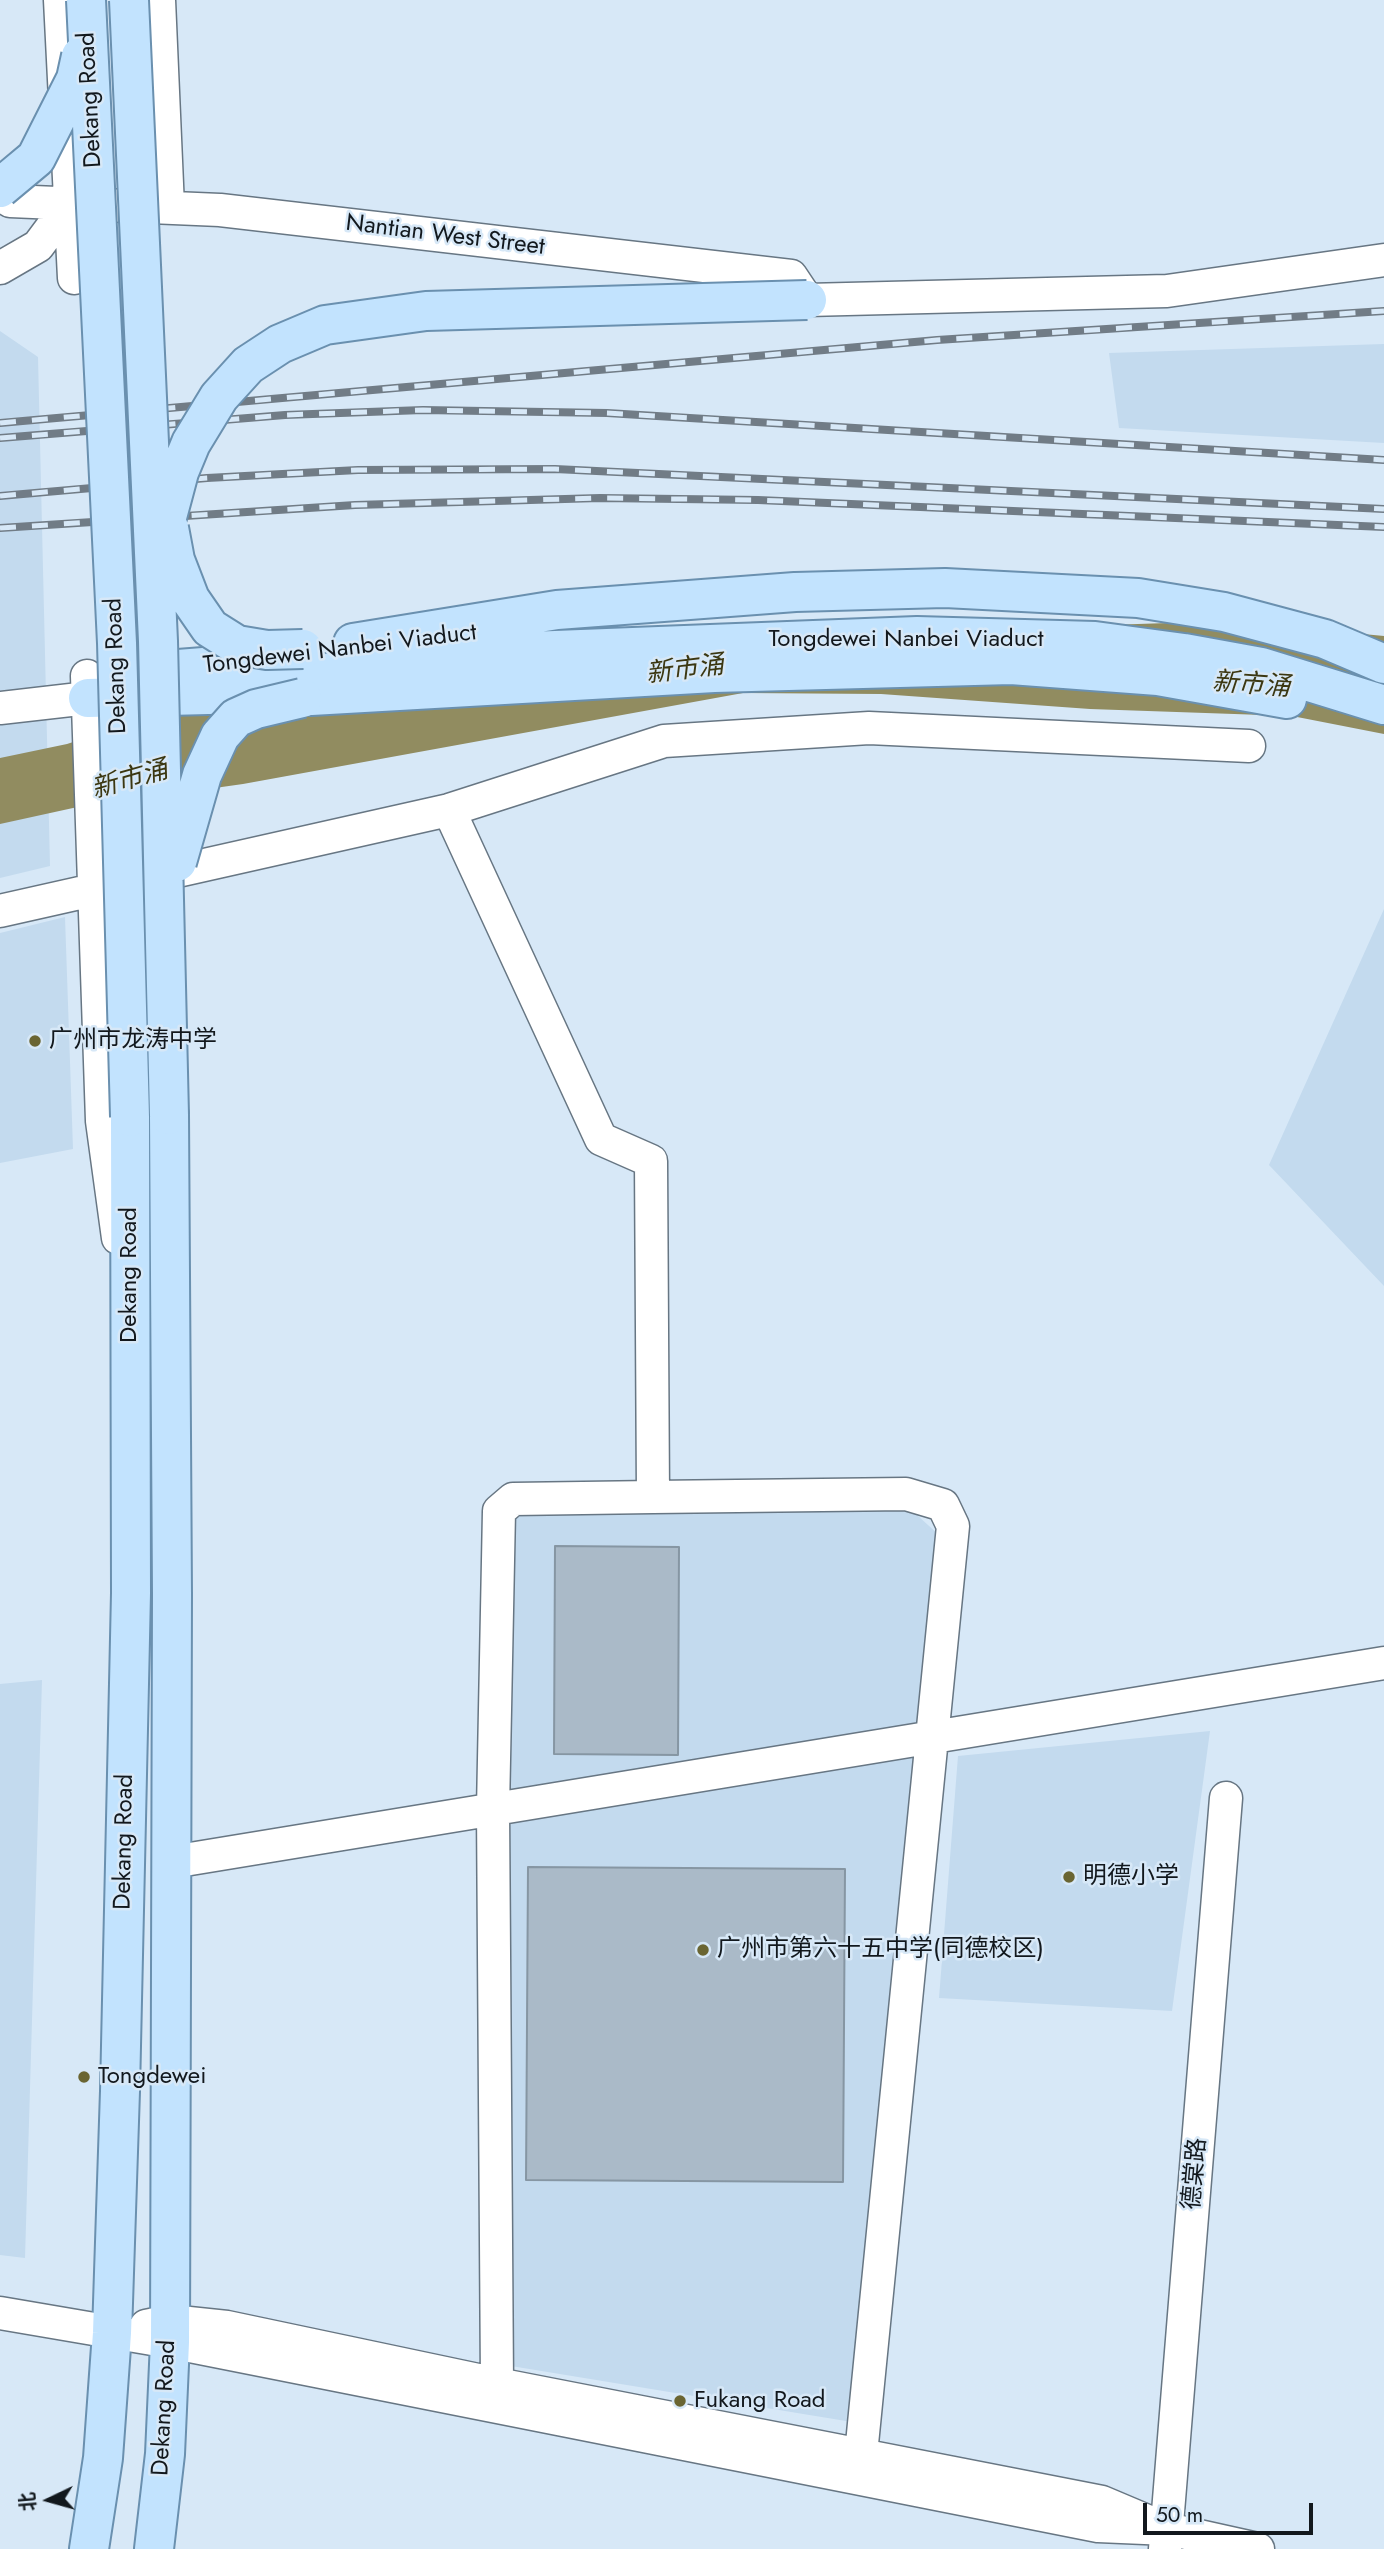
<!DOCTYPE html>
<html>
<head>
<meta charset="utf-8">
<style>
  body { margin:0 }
  #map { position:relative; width:1384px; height:2549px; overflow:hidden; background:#d7e8f7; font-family:Jost,"Noto Sans SC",sans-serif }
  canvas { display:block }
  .north { position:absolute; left:14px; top:2465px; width:70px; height:70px; -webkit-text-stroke:5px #d7e8f7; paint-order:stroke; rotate:265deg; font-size:19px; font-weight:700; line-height:28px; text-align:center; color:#12181d }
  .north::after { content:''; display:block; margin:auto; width:24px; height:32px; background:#12181d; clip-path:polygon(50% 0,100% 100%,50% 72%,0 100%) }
  .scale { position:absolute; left:1143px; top:2503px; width:170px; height:32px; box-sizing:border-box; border:4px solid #12181d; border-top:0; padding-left:9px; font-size:21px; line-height:24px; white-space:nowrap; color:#12181d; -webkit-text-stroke:5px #d7e8f7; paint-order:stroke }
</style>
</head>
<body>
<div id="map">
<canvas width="1384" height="2549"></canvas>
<div class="north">北</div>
<div class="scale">50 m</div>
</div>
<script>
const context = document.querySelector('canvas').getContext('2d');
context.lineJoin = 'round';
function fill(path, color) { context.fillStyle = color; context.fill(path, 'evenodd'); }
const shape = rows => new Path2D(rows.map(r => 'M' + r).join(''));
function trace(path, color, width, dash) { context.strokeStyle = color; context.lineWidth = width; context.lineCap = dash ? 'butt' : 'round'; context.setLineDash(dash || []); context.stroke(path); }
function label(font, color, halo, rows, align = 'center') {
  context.font = font + ' Jost,"Noto Sans SC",sans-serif'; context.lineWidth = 5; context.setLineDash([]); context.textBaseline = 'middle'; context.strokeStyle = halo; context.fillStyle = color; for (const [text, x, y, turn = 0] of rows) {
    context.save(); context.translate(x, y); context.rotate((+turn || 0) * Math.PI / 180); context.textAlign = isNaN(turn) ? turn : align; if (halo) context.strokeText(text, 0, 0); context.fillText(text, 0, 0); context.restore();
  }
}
const built = shape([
  [0,331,38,357,50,866,0,878],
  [1384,344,1384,443,1119,428,1109,353],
  [1384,909,1384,1286,1269,1165],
  [65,917,73,1149,0,1163,0,933],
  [906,1505,939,1535,852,2422,505,2365,511,1510],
  [42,1680,25,2258,0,2255,0,1684],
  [1210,1731,1172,2011,939,1998,958,1756]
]);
const water = shape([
  [1227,621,1384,636,1384,734,1292,716,1090,709,881,694,743,693,243,784,73,808,0,824,0,758,67,744,199,701,632,641]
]);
const building = shape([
  [555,1546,679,1547,678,1755,554,1754,555,1546],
  [528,1867,845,1869,843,2182,526,2180,528,1867]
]);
const minor = shape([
  [60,0,74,278],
  [159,0,168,207],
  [10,201,220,210,791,276,807,300,1167,291,1384,260],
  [0,268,38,246,70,203],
  [87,676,102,1121,118,1238],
  [0,708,88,698],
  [449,810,601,1139,651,1161,653,1497,513,1499,499,1511,493,1809,497,2384],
  [0,911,449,810,664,741,869,728,1249,746],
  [653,1497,906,1494,943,1505,953,1526,861,2454],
  [172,1862,1384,1663],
  [0,2313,170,2342,1098,2526,1168,2529,1258,2549],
  [146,2326,170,2321,227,2327,497,2384,1102,2502,1147,2521],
  [1165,2549,1226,1798]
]);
const major = shape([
  [353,643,557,610,795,592,945,588,1138,598,1224,612,1325,639,1384,664],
  [127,673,255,663],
  [311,696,714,673,1011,665,1158,676,1287,699],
  [88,698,208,695,252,690,366,664,530,651,917,636,1095,641,1184,653,1261,667,1384,705],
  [89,2549,103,2458,112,2333,120,2091,131,1593,130,1117],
  [154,2549,165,2454,170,2342,172,1595,169,1115]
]);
const rail = shape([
  [0,423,937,340,1384,311],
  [0,438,285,415,423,410,607,413,1384,460],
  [0,496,207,478,358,470,555,469,1384,509],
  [0,528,355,505,600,498,758,500,1384,527]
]);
const majorBridge = shape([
  [86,0,117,643,130,1117],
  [129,0,158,641,169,1115],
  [0,188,36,158,76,79,81,56],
  [167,517,179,472,191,443,219,397,248,365,280,344,325,325,426,311,807,300],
  [169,528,175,560,190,599,210,628,237,645,267,650,303,649],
  [177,862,202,775,220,736,236,718,256,709,302,698]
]);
const markers = [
  [35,1041,7,"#6a6532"],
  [1069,1877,7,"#6a6532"],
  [703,1950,7,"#6a6532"],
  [84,2077,7,"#6a6532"],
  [680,2401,7,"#6a6532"]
];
const streetNames = [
  ["Dekang Road",91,100,-93],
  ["Nantian West Street",445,236,7],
  ["Tongdewei Nanbei Viaduct",906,640],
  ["Tongdewei Nanbei Viaduct",340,650,-7],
  ["Dekang Road",117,666,-92],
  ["Dekang Road",130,1275,-90],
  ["Dekang Road",125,1842,-89],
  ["德棠路",1196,2174,-85],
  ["Dekang Road",165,2408,-87]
];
const poiNames = [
  ["广州市龙涛中学",49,1041],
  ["明德小学",1083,1877],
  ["广州市第六十五中学(同德校区)",717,1950],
  ["Tongdewei",98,2077],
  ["Fukang Road",694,2401]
];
const waterNames = [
  ["新市涌",685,671,-7],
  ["新市涌",1251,686,4],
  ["新市涌",130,781,-16]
];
fill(built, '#c3daee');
fill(water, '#918c60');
fill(building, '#aabac8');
trace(building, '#8696a3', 2);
trace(minor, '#677683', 35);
trace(major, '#6a90af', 42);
trace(minor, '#fff', 32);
trace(major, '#c2e3fe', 38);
trace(rail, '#717c86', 8);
trace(rail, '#d7e8f7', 5, [16]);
trace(majorBridge, '#6a90af', 42, []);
trace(majorBridge, '#c2e3fe', 38);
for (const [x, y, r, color] of markers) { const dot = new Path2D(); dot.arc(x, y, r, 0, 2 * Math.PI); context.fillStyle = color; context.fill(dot); trace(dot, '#d7e8f7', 2.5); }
label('24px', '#12181d', '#d7e8f7', streetNames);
label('24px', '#12181d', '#d7e8f7', poiNames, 'left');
label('italic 26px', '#3b3711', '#d7e8f7', waterNames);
</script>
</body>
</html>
